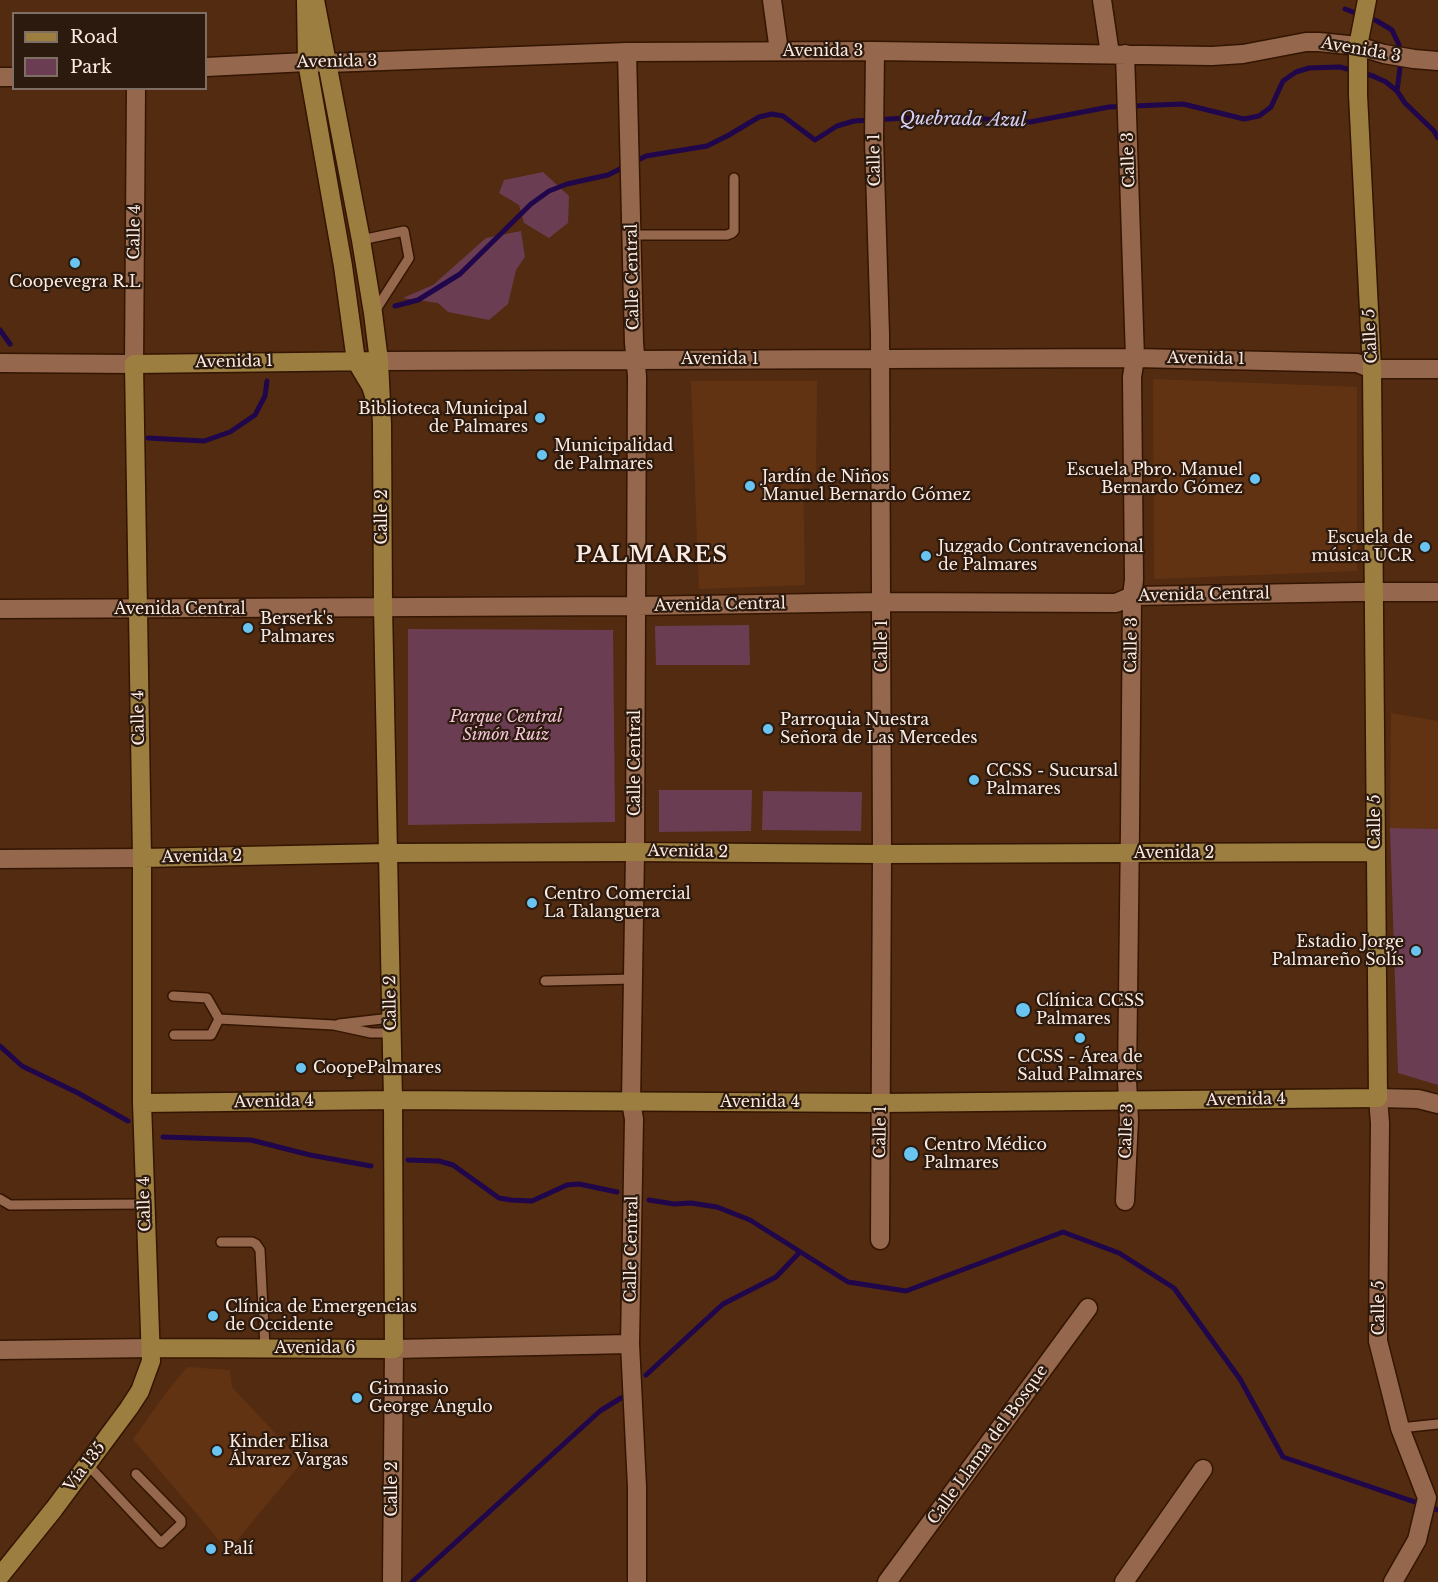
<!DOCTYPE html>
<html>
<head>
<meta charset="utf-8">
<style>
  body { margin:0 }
  #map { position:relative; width:1438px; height:1582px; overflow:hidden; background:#532b10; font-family:"Libre Baskerville",serif }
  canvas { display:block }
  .legend { position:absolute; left:12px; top:12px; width:195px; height:78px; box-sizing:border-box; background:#2c1a0e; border:2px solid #7f6e63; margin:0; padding:8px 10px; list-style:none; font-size:18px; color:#fbebe2 }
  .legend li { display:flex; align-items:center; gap:12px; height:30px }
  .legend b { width:30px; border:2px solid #7f6e63 }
</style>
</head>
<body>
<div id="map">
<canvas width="1438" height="1582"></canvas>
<ul class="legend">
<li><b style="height:8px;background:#9c7f40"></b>Road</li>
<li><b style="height:16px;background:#6b3d52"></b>Park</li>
</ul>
</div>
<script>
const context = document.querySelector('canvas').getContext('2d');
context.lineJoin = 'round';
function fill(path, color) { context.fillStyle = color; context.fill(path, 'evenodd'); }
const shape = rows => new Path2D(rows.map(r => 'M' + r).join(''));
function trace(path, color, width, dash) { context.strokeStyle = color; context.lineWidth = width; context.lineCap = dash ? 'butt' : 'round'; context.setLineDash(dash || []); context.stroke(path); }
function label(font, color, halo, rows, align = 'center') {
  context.font = font + ' "Libre Baskerville",serif'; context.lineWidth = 4.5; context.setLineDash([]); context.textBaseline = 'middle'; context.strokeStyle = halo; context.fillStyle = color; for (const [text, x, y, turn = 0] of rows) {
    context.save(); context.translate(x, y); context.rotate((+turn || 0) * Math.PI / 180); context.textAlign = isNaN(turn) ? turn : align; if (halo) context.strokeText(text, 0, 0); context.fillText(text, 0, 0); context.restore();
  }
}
const built = shape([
  [1153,379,1357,387,1357,571,1154,579],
  [691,381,817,381,816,474,803,472,805,585,699,589],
  [1391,713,1438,721,1438,829,1390,828],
  [187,1367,230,1370,232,1387,302,1462,228,1551,133,1439,166,1393]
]);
const green = shape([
  [543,172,569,196,568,223,549,238,524,223,519,205,499,193,504,180],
  [521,231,525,257,516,270,508,304,489,320,448,312,438,303,403,298,433,285,486,238],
  [749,625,750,665,656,665,655,626],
  [408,629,613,630,615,822,408,825],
  [659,790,752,790,751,831,659,832],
  [763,791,862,792,861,831,762,830],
  [1390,828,1438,829,1438,1085,1398,1073]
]);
const stream = shape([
  [1345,9,1377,21,1392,30,1399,45,1400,68,1397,91],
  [395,306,418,300,460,274,531,204,549,191,567,184,608,175,646,156,707,146,729,135,759,117,772,114,783,116,815,140,837,126,854,121,941,116,1030,122,1109,107,1183,104,1244,119,1259,116,1271,107,1283,81,1296,72,1309,68,1340,67,1373,76,1386,82,1397,91,1405,103,1434,131,1438,138],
  [0,330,10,344],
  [148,438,204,441,230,432,255,415,265,396,267,381],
  [0,1046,22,1066,78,1093,128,1121],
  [163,1137,251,1140,310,1155,371,1166],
  [408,1160,439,1161,453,1165,499,1198,511,1200,532,1201,567,1185,579,1184,617,1192],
  [649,1200,674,1204,691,1203,717,1207,750,1220,848,1282,906,1291,1063,1232,1119,1253,1174,1288,1240,1379,1283,1457,1438,1510],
  [646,1375,723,1304,776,1277,800,1252],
  [412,1582,600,1411,621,1398]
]);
const lane = shape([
  [632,235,727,235,732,233,734,231,734,178],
  [361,240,404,231,409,258,375,311],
  [545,981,633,979],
  [173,996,207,998,219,1019],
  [219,1019,334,1025,371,1033,391,1033],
  [339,1024,391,1018],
  [174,1035,211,1035,219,1019],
  [0,1199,10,1205,144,1204],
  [221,1242,252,1242,256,1244,260,1250,265,1348],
  [1400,1428,1438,1424],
  [87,1464,161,1543,181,1524,181,1520,136,1474]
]);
const street = shape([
  [772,0,779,51],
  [1102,0,1110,54],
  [875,51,874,139,880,334,881,602,882,854,880,1240],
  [627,52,634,343,637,376,635,852,631,1102,634,1119,630,1344,637,1487,637,1582],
  [206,67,307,62,328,63,627,52,875,51,1212,56,1243,54,1306,42,1319,42,1358,46,1384,54,1414,59,1438,61],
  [0,77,14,77],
  [379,361,1135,358,1357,363,1372,369,1438,369],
  [0,363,134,364,136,88],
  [0,609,635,606,881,602,1116,603,1132,596,1357,592,1438,592],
  [0,859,142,858],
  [1125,1201,1129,1120,1127,1080,1130,828,1132,596,1134,580,1132,377,1135,358,1125,54],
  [0,1350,152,1348],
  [392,1582,394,1349,630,1344],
  [887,1582,1088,1308],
  [1124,1582,1203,1469],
  [1393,1582,1417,1540,1427,1498,1400,1428,1378,1341,1380,1123,1378,1098,1418,1099,1438,1104]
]);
const secondary = shape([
  [306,0,307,62,343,266,356,361,371,386,376,402],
  [142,858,388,853,635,852,882,854,1375,852],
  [142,1103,393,1100,881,1103,1378,1098,1372,369,1358,95,1358,46,1367,0],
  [152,1348,394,1349,393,1100,383,607,382,424,379,361,373,313,361,240,315,0],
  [0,1576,54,1509,129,1408,140,1391,151,1361,142,1103,142,858,134,364,379,361]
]);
const markers = [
  [75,263,6,"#69c4f1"],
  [540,418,6,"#69c4f1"],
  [542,455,6,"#69c4f1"],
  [1255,479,6,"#69c4f1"],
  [750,486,6,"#69c4f1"],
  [1425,547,6,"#69c4f1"],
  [926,556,6,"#69c4f1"],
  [248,628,6,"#69c4f1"],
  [768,729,6,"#69c4f1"],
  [974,780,6,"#69c4f1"],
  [532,903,6,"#69c4f1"],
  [1416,951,6,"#69c4f1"],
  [1023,1010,8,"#69c4f1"],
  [1080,1038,6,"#69c4f1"],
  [301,1068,6,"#69c4f1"],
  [911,1154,8,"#69c4f1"],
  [213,1316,6,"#69c4f1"],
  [357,1398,6,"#69c4f1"],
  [217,1451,6,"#69c4f1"],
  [211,1549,6,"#69c4f1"]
];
const streetNames = [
  ["Avenida 3",1361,50,10],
  ["Avenida 3",823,51],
  ["Avenida 3",337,62,-1],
  ["Calle 1",875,160,-91],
  ["Calle 3",1129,160,-92],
  ["Calle 4",135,232,-89],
  ["Calle Central",633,277,-91],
  ["Calle 5",1371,336,-93],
  ["Avenida 1",720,359],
  ["Avenida 1",1206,359,1],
  ["Avenida 1",234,362,-1],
  ["Calle 2",382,517,-90],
  ["Avenida Central",1204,595,-1],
  ["Avenida Central",720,605,-1],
  ["Avenida Central",180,609],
  ["Calle 3",1132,645,-89],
  ["Calle 1",882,646,-90],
  ["Calle 4",139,718,-91],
  ["Calle Central",635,763,-90],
  ["Calle 5",1375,822,-90],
  ["Avenida 2",688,852,1],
  ["Avenida 2",1174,853],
  ["Avenida 2",202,857,-1],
  ["Calle 2",391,1003,-91],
  ["Avenida 4",1246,1100,-1],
  ["Avenida 4",274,1102,-1],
  ["Avenida 4",760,1102],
  ["Calle 3",1127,1131,-88],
  ["Calle 1",881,1132,-89],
  ["Calle 4",145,1204,-92],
  ["Calle Central",632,1249,-89],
  ["Calle 5",1379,1308,-90],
  ["Avenida 6",315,1348],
  ["Calle Llama del Bosque",988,1445,-54],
  ["Vía 135",85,1467,-53],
  ["Calle 2",392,1489,-90]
];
const poiNames = [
  ["Coopevegra R.L",75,282,"center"],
  ["Biblioteca Municipal",528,409,"right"],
  ["de Palmares",528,427,"right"],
  ["Municipalidad",554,446],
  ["de Palmares",554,464],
  ["Escuela Pbro. Manuel",1243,470,"right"],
  ["Bernardo Gómez",1243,488,"right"],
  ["Jardín de Niños",762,477],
  ["Manuel Bernardo Gómez",762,495],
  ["Escuela de",1413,538,"right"],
  ["música UCR",1413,556,"right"],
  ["Juzgado Contravencional",938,547],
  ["de Palmares",938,565],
  ["Berserk's",260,619],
  ["Palmares",260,637],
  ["Parroquia Nuestra",780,720],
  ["Señora de Las Mercedes",780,738],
  ["CCSS - Sucursal",986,771],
  ["Palmares",986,789],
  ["Centro Comercial",544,894],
  ["La Talanguera",544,912],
  ["Estadio Jorge",1404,942,"right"],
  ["Palmareño Solís",1404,960,"right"],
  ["Clínica CCSS",1036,1001],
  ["Palmares",1036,1019],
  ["CCSS - Área de",1080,1057,"center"],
  ["Salud Palmares",1080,1075,"center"],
  ["CoopePalmares",313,1068],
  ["Centro Médico",924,1145],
  ["Palmares",924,1163],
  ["Clínica de Emergencias",225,1307],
  ["de Occidente",225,1325],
  ["Gimnasio",369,1389],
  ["George Angulo",369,1407],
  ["Kinder Elisa",229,1442],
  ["Álvarez Vargas",229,1460],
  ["Palí",223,1549]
];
const parkNames = [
  ["Parque Central",506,717],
  ["Simón Ruíz",506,735]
];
const waterNames = [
  ["Quebrada Azul",963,120,1]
];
const districtNames = [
  ["PALMARES",652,556]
];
fill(built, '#623313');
fill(green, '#6b3d52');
trace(stream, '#20064a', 5);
trace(lane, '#331502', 12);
trace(street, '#331502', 21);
trace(secondary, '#331502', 21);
trace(lane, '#95684d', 9);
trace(street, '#95684d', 18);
trace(secondary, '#9c7f40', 18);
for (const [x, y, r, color] of markers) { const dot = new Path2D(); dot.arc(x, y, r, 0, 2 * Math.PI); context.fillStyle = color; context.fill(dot); trace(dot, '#2c1a0e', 2); }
label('16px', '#fbebe2', '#2c1a0e', streetNames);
label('16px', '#fbebe2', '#2c1a0e', poiNames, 'left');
label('italic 16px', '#f3c6d8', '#2c1a0e', parkNames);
label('italic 18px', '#d6d0f9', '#2c1a0e', waterNames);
context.letterSpacing = '1.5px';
label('bold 22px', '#fbebe2', '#2c1a0e', districtNames);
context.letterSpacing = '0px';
</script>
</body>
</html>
